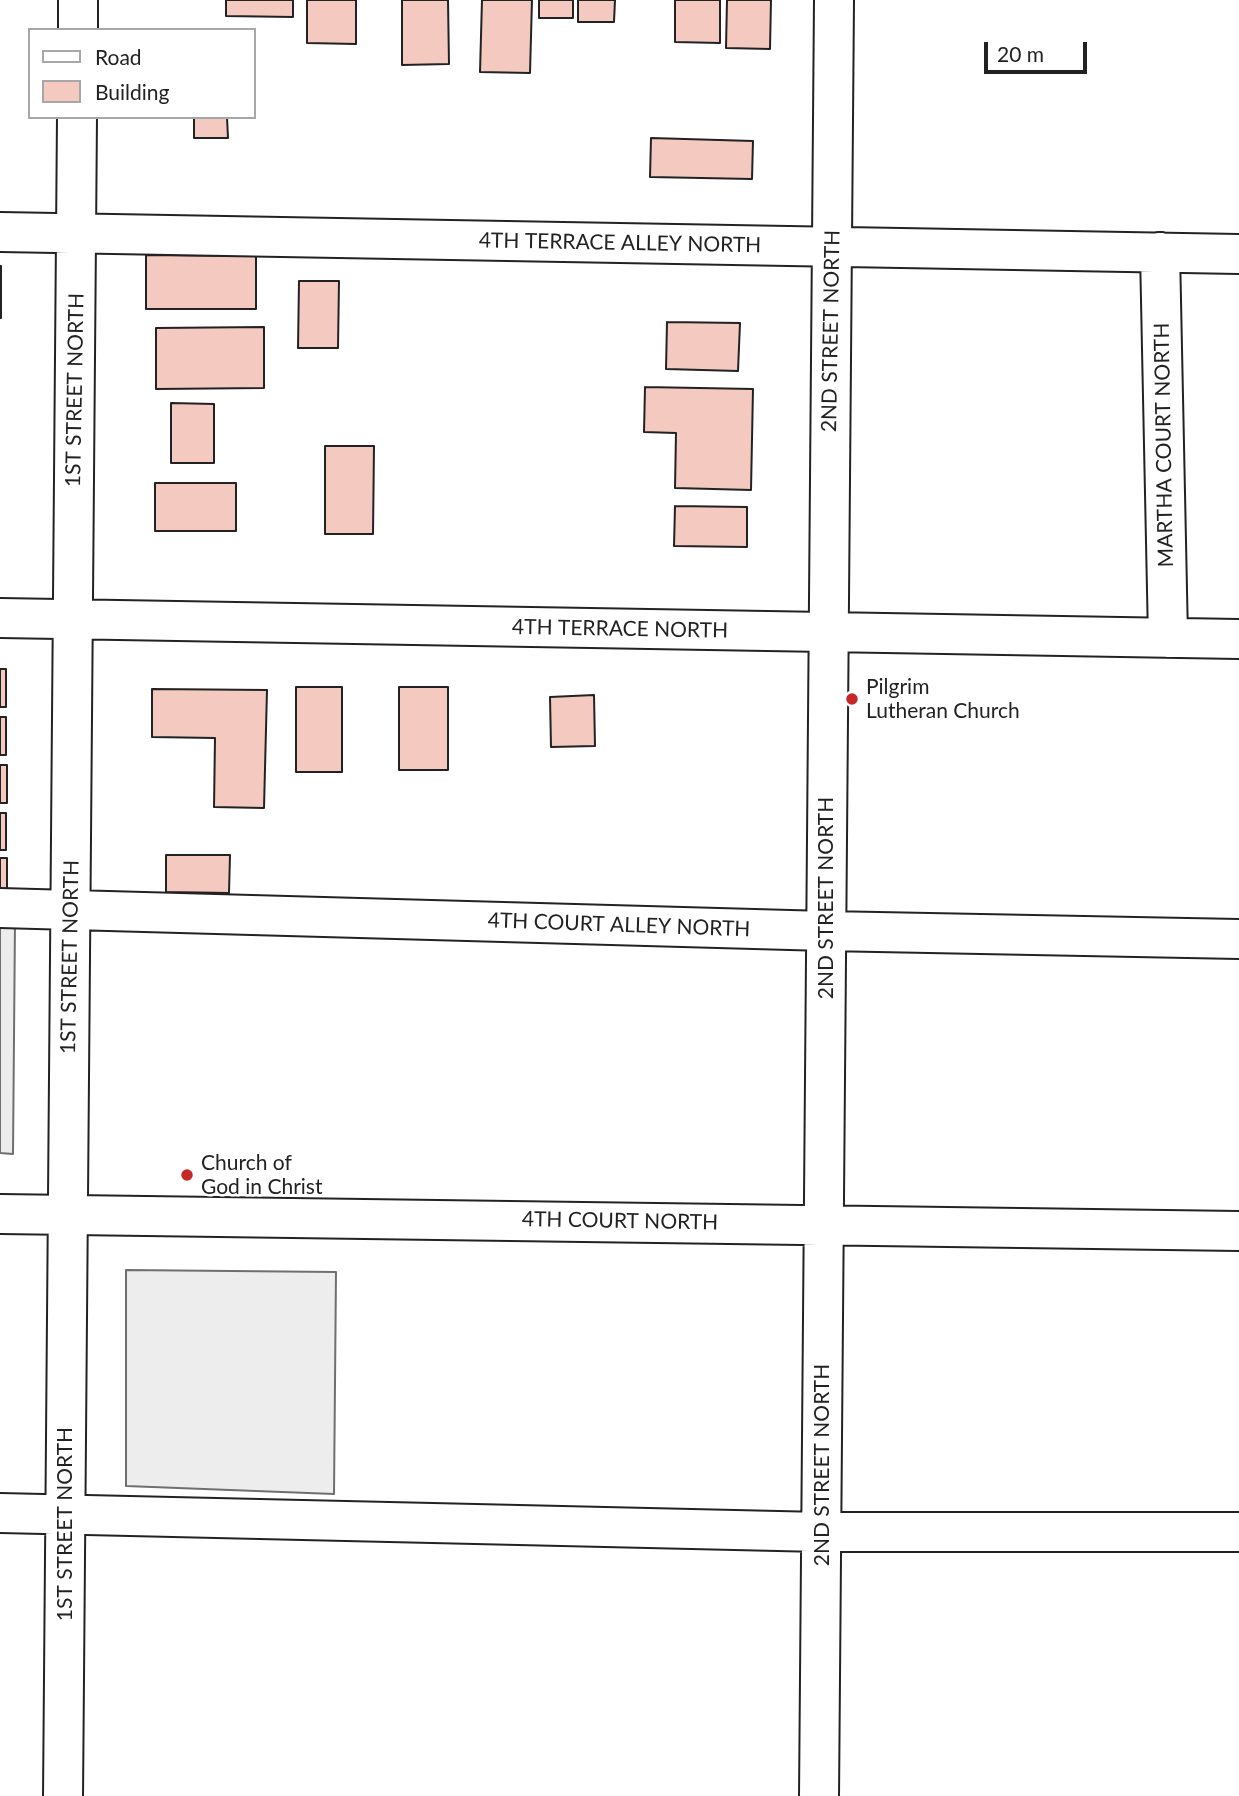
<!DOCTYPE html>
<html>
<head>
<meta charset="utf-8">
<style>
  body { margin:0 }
  #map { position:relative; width:1239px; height:1796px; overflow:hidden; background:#fff; font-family:Lato,sans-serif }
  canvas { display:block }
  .legend { position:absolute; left:28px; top:28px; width:228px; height:91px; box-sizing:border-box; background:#fff; border:2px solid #a7a7a7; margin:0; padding:9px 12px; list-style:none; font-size:21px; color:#222 }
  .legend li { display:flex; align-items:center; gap:14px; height:35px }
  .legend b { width:35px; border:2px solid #a7a7a7 }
  .scale { position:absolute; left:984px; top:42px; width:103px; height:32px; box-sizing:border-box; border:4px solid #222; border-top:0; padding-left:9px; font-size:21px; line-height:24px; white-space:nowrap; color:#222; -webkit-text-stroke:5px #fff; paint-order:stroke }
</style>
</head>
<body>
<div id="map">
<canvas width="1239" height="1796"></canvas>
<ul class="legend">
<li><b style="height:9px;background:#fff"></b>Road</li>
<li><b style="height:19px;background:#f3c9c0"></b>Building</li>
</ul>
<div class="scale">20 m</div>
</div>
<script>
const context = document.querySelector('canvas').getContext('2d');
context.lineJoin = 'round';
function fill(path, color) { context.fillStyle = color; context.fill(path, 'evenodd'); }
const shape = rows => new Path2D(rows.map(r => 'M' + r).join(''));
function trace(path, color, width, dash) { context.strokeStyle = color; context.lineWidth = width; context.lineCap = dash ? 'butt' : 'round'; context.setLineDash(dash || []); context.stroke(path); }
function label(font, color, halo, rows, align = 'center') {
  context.font = font + ' Lato,sans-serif'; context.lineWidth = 5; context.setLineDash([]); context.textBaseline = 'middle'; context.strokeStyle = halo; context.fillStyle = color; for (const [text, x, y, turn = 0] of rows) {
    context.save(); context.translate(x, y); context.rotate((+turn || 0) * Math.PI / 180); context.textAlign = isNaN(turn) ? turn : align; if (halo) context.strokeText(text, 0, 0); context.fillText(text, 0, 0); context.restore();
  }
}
const parking = shape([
  [0,921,15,921,13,1154,0,1153,0,921],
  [126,1270,336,1272,334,1494,126,1486,126,1270]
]);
const building = shape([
  [226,0,293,0,293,17,226,16,226,0],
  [307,0,356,0,356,44,307,43,307,0],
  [402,0,448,0,449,64,402,65,402,0],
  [482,0,532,0,530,73,480,72,482,0],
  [539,0,573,0,573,18,539,18,539,0],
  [578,0,615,0,614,22,578,22,578,0],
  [675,0,720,0,720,43,675,42,675,0],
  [727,0,771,0,770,49,726,48,727,0],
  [194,117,227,117,228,138,194,138,194,117],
  [651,138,753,141,752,179,650,177,651,138],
  [146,255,256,256,256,309,146,309,146,255],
  [0,266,1,266,1,318,0,318,0,266],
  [299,281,339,281,338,348,298,348,299,281],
  [667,322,740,323,738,371,666,369,667,322],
  [264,327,264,388,156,389,156,328,264,327],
  [645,387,753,389,751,490,675,488,676,433,644,432,645,387],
  [171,403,214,404,214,463,171,463,171,403],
  [325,446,374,446,373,534,325,534,325,446],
  [155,483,236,483,236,531,155,531,155,483],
  [675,506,747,507,747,547,674,546,675,506],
  [0,669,6,669,6,707,0,707,0,669],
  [296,687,342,687,342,772,296,772,296,687],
  [399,687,448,687,448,770,399,770,399,687],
  [152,689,267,690,264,808,214,807,215,738,152,737,152,689],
  [594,695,595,746,551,747,550,697,594,695],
  [0,717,6,717,6,755,0,755,0,717],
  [0,765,7,765,7,803,0,803,0,765],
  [0,813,6,813,6,850,0,850,0,813],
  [166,855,230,855,229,893,166,892,166,855],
  [0,858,7,858,7,896,0,896,0,858]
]);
const minor = shape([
  [78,30,78,0],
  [0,232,1239,254],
  [1160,252,1168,638],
  [0,618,1239,639],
  [0,908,826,931,1239,939],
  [0,1214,1239,1231],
  [0,1513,821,1532,1239,1532],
  [63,1796,77,117],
  [819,1796,834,0]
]);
const markers = [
  [852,699,7,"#c62828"],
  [187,1175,7,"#c62828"]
];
const streetNames = [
  ["4TH TERRACE ALLEY NORTH",620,243,1],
  ["2ND STREET NORTH",831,331,-89],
  ["1ST STREET NORTH",75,390,-89],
  ["MARTHA COURT NORTH",1164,445,-91],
  ["4TH TERRACE NORTH",620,629,1],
  ["2ND STREET NORTH",826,898,-90],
  ["4TH COURT ALLEY NORTH",619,925,2],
  ["1ST STREET NORTH",70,957,-89],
  ["4TH COURT NORTH",620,1221,1],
  ["2ND STREET NORTH",822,1465,-90],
  ["1ST STREET NORTH",65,1524,-90]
];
const poiNames = [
  ["Pilgrim",866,687],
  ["Lutheran Church",866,711],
  ["Church of",201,1163],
  ["God in Christ",201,1187]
];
fill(parking, '#ededed');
trace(parking, '#6f6f6f', 2);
fill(building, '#f3c9c0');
trace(building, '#222', 2);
trace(minor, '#222', 42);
trace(minor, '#fff', 38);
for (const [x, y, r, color] of markers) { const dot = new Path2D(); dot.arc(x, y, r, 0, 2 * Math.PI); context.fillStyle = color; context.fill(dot); trace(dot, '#fff', 2.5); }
label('21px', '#222', '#fff', streetNames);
label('21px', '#222', '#fff', poiNames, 'left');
</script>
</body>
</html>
